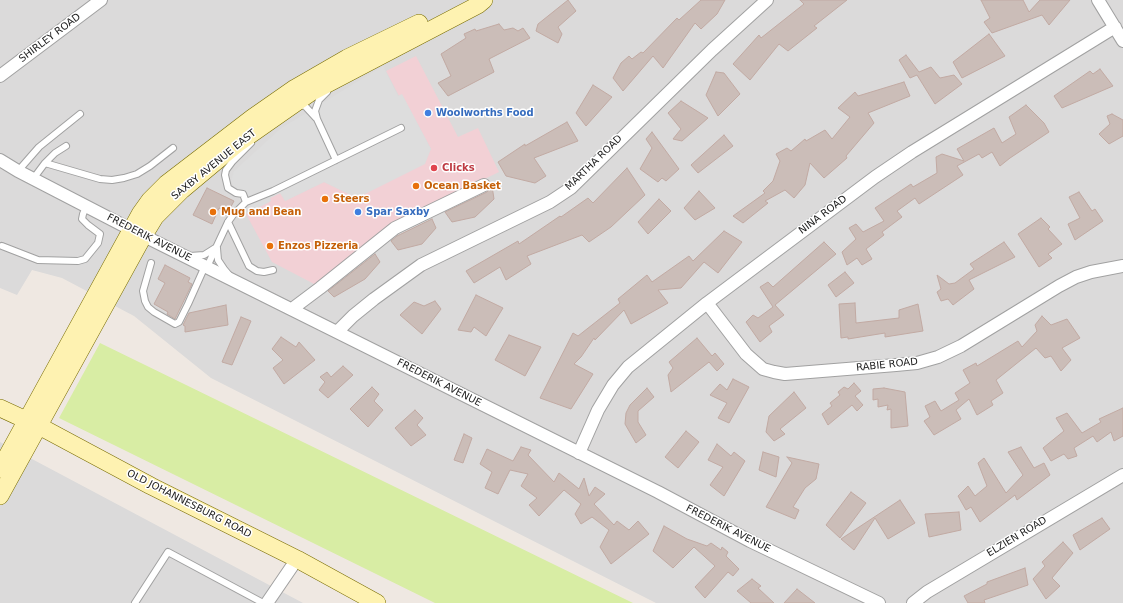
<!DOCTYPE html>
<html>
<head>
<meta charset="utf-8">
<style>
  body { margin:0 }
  canvas { display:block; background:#efe8e2 }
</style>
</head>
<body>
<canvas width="1123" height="603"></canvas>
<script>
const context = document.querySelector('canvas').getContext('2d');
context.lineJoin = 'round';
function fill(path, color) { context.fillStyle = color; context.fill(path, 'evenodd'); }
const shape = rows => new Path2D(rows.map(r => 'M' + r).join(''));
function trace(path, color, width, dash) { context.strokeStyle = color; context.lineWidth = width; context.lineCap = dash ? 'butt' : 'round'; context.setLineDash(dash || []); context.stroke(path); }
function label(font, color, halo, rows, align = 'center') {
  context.font = font + ' "DejaVu Sans",sans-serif'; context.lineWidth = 3; context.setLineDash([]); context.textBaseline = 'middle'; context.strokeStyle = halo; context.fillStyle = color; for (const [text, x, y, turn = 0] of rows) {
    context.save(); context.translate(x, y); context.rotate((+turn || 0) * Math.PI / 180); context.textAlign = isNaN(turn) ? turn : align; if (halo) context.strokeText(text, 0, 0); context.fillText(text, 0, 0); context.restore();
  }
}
const residential = shape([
  [0,0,1123,0,1123,603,656,603,211,378,134,316,62,278,32,270,17,295,0,288],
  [0,442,303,603,0,603]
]);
const commercial = shape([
  [416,56,458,137,478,128,499,172,396,222,316,285,272,262,246,214,271,201,270,198,281,193,285,201,324,182,357,198,431,149,402,95,399,96,386,71]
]);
const grass = shape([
  [100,343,633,603,435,603,59,418]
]);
const parking = shape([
  [383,66,398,96,402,94,431,149,425,164,357,198,324,182,285,201,280,193,270,198,271,201,246,214,231,181,234,171,280,129]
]);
const building = shape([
  [568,0,576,11,558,27,562,34,558,43,536,31,538,24,568,0],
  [701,0,725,0,717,14,701,29,695,23,663,68,653,56,623,91,613,78,621,63,629,56,632,59,641,52,643,53,677,18,679,20,701,0],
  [800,0,847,0,814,26,817,28,788,51,779,44,750,80,733,64,759,35,761,38,804,4,800,0],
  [981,0,1023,0,1029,12,1040,0,1070,0,1049,25,1042,15,992,33,984,22,990,18,981,0],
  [499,24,504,30,513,28,518,31,523,28,530,38,489,59,494,72,448,96,438,83,451,76,441,54,466,38,464,34,475,29,476,31,499,24],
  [989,34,1005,56,962,78,953,62,989,34],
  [906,55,919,72,931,67,940,78,954,75,962,84,935,104,917,75,910,78,899,60,906,55],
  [1100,69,1113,86,1062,108,1054,96,1090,71,1093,74,1100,69],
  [716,72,724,73,740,94,718,116,706,95,716,72],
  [904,82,910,96,868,113,874,123,846,156,847,158,824,178,810,163,805,185,794,198,785,190,765,201,768,203,743,223,733,216,765,193,763,191,773,181,780,161,776,154,787,148,791,151,805,139,806,141,825,130,832,139,850,117,838,108,855,92,858,96,904,82],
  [593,85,612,97,586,126,576,113,593,85],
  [681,101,708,118,682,141,673,139,681,129,668,113,681,101],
  [1026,105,1044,123,1049,132,1010,158,1000,166,992,152,982,158,979,154,957,166,963,175,919,204,915,198,897,211,902,217,882,232,884,235,866,249,872,259,862,265,857,258,847,265,842,252,856,239,849,228,856,224,863,232,884,221,875,208,911,184,913,187,937,173,936,157,942,154,964,161,957,149,994,128,1002,143,1016,134,1009,117,1026,105],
  [1112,114,1123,120,1123,136,1109,144,1099,134,1110,124,1107,116,1112,114],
  [567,122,578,141,534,158,546,176,535,183,506,176,498,162,525,144,525,146,567,122],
  [652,132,679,169,666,181,662,178,658,182,640,169,652,148,646,139,652,132],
  [724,135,733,146,698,173,691,165,724,135],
  [627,168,645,195,611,227,589,242,582,235,527,256,531,264,506,280,500,267,474,283,466,271,518,241,519,244,560,216,561,217,588,198,593,203,627,168],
  [492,186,494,199,475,217,452,222,445,212,487,192,492,186],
  [207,188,234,201,228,212,219,208,212,224,193,215,207,188],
  [699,191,715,208,695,220,684,208,699,191],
  [1079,192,1092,211,1095,209,1103,221,1075,240,1068,224,1080,218,1069,197,1079,192],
  [659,199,671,211,648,234,638,222,659,199],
  [1041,218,1050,227,1048,229,1062,244,1048,254,1052,258,1039,267,1018,234,1041,218],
  [432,219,436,228,422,244,398,250,391,241,397,236,432,219],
  [724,231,742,242,718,273,704,262,681,288,658,290,668,303,631,324,624,310,595,340,594,338,581,357,574,364,593,374,571,409,540,398,573,333,578,336,620,303,618,299,647,275,652,282,689,256,693,261,724,231],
  [824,242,836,254,775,305,784,315,769,326,772,332,760,342,746,322,753,315,758,318,773,307,760,287,768,282,773,287,824,242],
  [1004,242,1015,257,969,280,974,289,953,305,948,299,941,301,937,292,941,289,937,275,949,284,955,283,974,269,970,264,1004,242],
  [375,254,380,262,365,279,334,297,328,291,375,254],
  [165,265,190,278,188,282,192,284,175,319,167,314,168,312,154,304,165,283,158,279,165,265],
  [845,272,854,283,836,297,828,285,845,272],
  [476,295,503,308,486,336,474,327,471,332,458,330,476,295],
  [435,301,441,309,422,334,400,315,414,302,424,306,435,301],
  [855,303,856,323,899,318,899,310,918,304,923,331,885,337,885,333,848,339,848,337,841,338,839,304,855,303],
  [226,305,228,325,185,332,185,326,183,325,189,313,226,305],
  [1042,316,1051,325,1067,319,1080,338,1062,348,1071,360,1061,371,1051,356,1045,358,1036,348,996,380,1003,393,991,401,993,405,977,415,969,399,956,410,961,419,934,435,924,421,930,417,925,406,935,401,941,411,959,400,955,393,970,383,963,370,976,363,977,366,1018,341,1022,347,1037,331,1035,325,1042,316],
  [241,317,251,321,232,365,222,362,241,317],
  [509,335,541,347,525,376,495,360,509,335],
  [281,337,296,347,299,342,315,360,284,384,273,368,283,360,272,349,281,337],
  [697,338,712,356,715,353,724,364,717,371,709,362,671,392,668,375,673,368,669,362,697,338],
  [343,366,353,375,328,398,319,390,325,382,320,377,327,372,331,377,343,366],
  [733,379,749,387,729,423,718,418,727,403,710,395,720,384,727,390,733,379],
  [854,383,861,391,855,396,863,405,857,411,852,405,828,425,822,414,832,406,830,403,840,395,838,392,844,387,848,389,854,383],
  [372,387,379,394,374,401,383,410,368,427,350,409,372,387],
  [647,388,654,397,638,411,638,422,646,435,636,443,625,424,626,413,630,405,647,388],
  [884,388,905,392,908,426,891,428,891,409,887,410,888,405,878,407,878,399,873,400,873,389,884,388],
  [794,392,806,408,780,429,785,434,774,441,766,432,769,416,794,392],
  [1123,408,1123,436,1114,441,1111,432,1097,442,1093,436,1074,448,1077,456,1068,459,1064,454,1051,461,1043,448,1064,431,1056,418,1067,413,1082,433,1101,422,1099,419,1123,408],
  [415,410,423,418,417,425,426,435,411,446,395,428,415,410],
  [686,431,699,442,678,468,665,457,686,431],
  [464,434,472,438,463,463,454,460,464,434],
  [717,444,731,456,734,452,745,461,724,496,710,485,723,467,708,460,717,444],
  [521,447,531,450,528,455,554,482,559,473,579,489,584,478,589,496,595,487,605,494,594,504,614,525,617,521,629,530,638,521,649,534,611,564,600,547,609,530,592,517,581,524,575,514,581,504,564,490,539,516,529,505,537,498,521,486,528,474,510,470,498,494,485,488,492,472,480,464,487,449,513,461,521,447],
  [1021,447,1034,468,1044,463,1050,475,1017,500,1015,495,980,522,971,507,966,510,958,496,968,486,975,496,987,486,978,463,984,458,1006,493,1023,475,1008,452,1021,447],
  [763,452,779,457,776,477,759,470,763,452],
  [787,457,819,464,816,479,805,488,793,507,799,510,795,519,766,507,792,463,787,457],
  [851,492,866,503,840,538,826,525,851,492],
  [900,500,915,523,888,539,875,518,854,550,841,539,900,500],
  [959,512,961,530,929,537,925,514,959,512],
  [1102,518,1110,529,1080,550,1073,535,1102,518],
  [664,526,687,539,707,546,711,543,721,550,722,547,728,552,726,556,739,569,733,576,728,572,705,598,695,587,715,566,694,547,673,568,653,551,664,526],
  [1063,542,1073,553,1052,578,1060,586,1046,599,1033,579,1045,566,1042,562,1063,542],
  [1025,568,1028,585,984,600,985,603,968,603,964,596,987,584,987,582,1025,568],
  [752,579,761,586,758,588,774,603,751,603,737,591,752,579],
  [797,589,815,603,784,603,797,589]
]);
const lane = shape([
  [327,92,319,100,315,111,317,119,336,160],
  [298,105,305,106,316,118],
  [45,163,55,153,66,146],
  [18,171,39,147,80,114],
  [33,179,45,163,100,179,112,180,124,178,137,174,150,166,173,148],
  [246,202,243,194,236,193,228,188,225,175,226,170,232,162,251,143],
  [228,222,249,266,257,271,264,272,273,270],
  [2,246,38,260,78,261,85,259,98,243,100,234,88,225,82,219,83,214,86,207],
  [217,248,218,260,224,269,229,275],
  [190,256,204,255,215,248],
  [151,263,143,291,145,301,148,307,154,312,175,324,179,322,188,304,205,266],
  [207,267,228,222,233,215,246,202,273,191,401,128],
  [135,603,168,552,263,603]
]);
const street = shape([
  [1098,0,1123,41],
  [0,76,101,0],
  [0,160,18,171,132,230,658,492,750,541,879,603],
  [707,303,746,354,763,369,774,372,785,374,896,365,917,363,938,357,961,346,1059,286,1076,277,1091,272,1123,266],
  [292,309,320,288,395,228,484,185],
  [337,332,353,316,374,299,421,265,550,202,571,188,712,50,767,0],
  [579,453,598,410,613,385,628,367,707,303,875,177,912,152,1115,27],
  [267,603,297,559],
  [913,603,927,592,1123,475]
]);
const secondary = shape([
  [0,408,39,426,151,486,297,559,377,603],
  [0,469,140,214,150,200,166,184,252,118,295,88,347,58,419,23],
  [0,496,144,235,155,217,182,190,237,144,310,93,478,5,484,0]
]);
const markers = [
  [428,113,4,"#3f7fe0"],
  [434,168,4,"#e0444e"],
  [416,186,4,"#e8710a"],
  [325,199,4,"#e8710a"],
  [213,212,4,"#e8710a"],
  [358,212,4,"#3f7fe0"],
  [270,246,4,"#e8710a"]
];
const streetNames = [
  ["SHIRLEY ROAD",50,38,-37],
  ["MARTHA ROAD",594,163,-44],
  ["SAXBY AVENUE EAST",214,165,-39],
  ["NINA ROAD",823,215,-37],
  ["FREDERIK AVENUE",149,238,27],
  ["RABIE ROAD",887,365,-6],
  ["FREDERIK AVENUE",439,383,27],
  ["OLD JOHANNESBURG ROAD",189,504,27],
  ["FREDERIK AVENUE",728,529,27],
  ["ELZIEN ROAD",1017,537,-31]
];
const shopNames = [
  ["Woolworths Food",436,113],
  ["Spar Saxby",366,212]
];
const healthNames = [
  ["Clicks",442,168]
];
const foodNames = [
  ["Ocean Basket",424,186],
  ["Steers",333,199],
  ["Mug and Bean",221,212],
  ["Enzos Pizzeria",278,246]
];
fill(residential, '#dbdada');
fill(commercial, '#f2d0d5');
fill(grass, '#d8eda4');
fill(parking, '#ddd');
fill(building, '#cbbdb8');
trace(building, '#c2aaa3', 1);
trace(lane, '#a1a1a1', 8);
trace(street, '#a1a1a1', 14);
trace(secondary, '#786c00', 18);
trace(lane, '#fff', 6);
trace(street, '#fff', 12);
trace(secondary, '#fef2b1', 17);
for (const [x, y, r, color] of markers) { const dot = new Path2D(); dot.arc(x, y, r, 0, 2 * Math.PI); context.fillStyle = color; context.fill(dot); trace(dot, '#fff', 1.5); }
label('10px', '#1d1d1d', '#fff', streetNames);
label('bold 10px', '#366cbe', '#fff', shopNames, 'left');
label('bold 10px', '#be3a42', '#fff', healthNames, 'left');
label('bold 10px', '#c56008', '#fff', foodNames, 'left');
</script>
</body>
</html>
